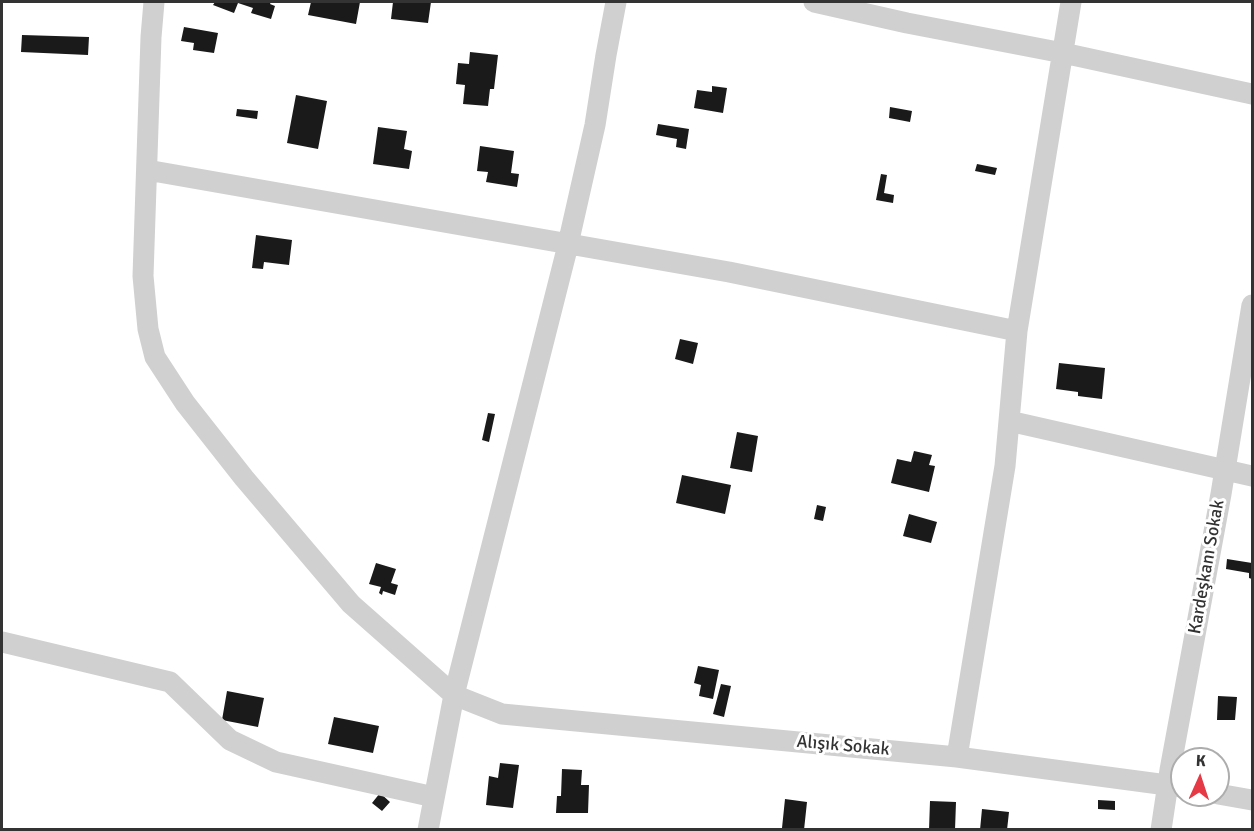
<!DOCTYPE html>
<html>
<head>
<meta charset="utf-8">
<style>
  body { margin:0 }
  #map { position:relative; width:1254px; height:831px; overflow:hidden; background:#fff; font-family:Signika,sans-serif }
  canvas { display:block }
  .frame { position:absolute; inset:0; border:3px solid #333; pointer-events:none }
  .north { position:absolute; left:1170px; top:747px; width:60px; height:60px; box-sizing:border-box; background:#fff; border:2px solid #adadad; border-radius:50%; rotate:3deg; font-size:16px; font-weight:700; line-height:24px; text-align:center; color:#333 }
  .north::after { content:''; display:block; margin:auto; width:21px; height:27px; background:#e63946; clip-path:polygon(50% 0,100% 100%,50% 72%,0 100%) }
</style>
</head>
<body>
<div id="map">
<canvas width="1254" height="831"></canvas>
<div class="frame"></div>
<div class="north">K</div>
</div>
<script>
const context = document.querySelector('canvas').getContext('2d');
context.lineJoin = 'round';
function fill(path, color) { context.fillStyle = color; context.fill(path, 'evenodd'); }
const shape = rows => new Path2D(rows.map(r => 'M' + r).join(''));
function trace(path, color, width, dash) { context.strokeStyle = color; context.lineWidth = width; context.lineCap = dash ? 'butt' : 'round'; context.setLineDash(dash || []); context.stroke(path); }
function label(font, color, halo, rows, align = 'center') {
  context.font = font + ' Signika,sans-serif'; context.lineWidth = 6; context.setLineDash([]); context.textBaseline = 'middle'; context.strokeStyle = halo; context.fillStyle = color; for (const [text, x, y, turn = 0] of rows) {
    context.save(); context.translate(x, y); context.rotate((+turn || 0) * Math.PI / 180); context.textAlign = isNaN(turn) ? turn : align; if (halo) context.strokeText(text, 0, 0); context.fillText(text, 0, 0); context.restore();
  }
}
const building = shape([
  [215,2,271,2,270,4,275,6,271,19,251,13,253,8,238,3,234,13,213,5],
  [311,2,360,2,356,24,308,15],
  [393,2,431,2,428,23,391,19],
  [184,27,218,33,214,53,193,50,194,43,181,41],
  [22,35,89,37,88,55,21,52],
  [470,52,498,55,494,89,490,89,488,106,463,104,465,85,456,84,458,63,469,64],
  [712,86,727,88,723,113,694,108,697,90,712,92],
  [296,95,327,101,318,149,287,143],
  [890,107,912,111,910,122,889,118],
  [237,109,258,111,257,119,236,116],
  [658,124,689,129,686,149,676,147,677,139,656,135],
  [378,127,407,131,404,149,412,151,409,169,373,164],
  [480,146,514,151,511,173,519,174,517,187,486,182,488,172,477,171],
  [977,164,997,168,995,175,975,171],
  [881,174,887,175,884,193,894,195,893,203,876,200],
  [256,235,292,240,289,265,264,262,263,269,252,268],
  [680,339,698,343,693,364,675,359],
  [1059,363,1105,368,1102,399,1078,396,1078,392,1056,389],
  [488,413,495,414,489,442,482,440],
  [737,432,758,436,752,472,730,468],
  [914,451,932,455,929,465,935,466,929,492,891,483,897,459,911,462],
  [682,475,731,485,725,514,676,503],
  [817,505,826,507,823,521,814,519],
  [909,514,937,522,931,543,903,536],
  [1227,559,1252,563,1252,579,1249,578,1249,573,1226,569],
  [376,563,396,569,391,583,398,585,395,595,383,591,382,595,379,593,381,587,369,584],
  [698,666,719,670,713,699,699,696,701,685,694,683],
  [721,684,731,686,724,717,713,714],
  [227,691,264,698,258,727,222,720],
  [1218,696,1237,697,1235,720,1217,720],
  [334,717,379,726,373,753,328,744],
  [500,763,519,765,513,808,486,805,489,776,498,778],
  [562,769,582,770,581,785,589,785,588,813,556,813,557,796,561,796],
  [380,793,390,802,382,811,372,803],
  [785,799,807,802,804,830,782,828],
  [1098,800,1115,801,1115,810,1098,809],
  [930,801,956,802,955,830,929,830],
  [982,809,1009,812,1007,830,980,830]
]);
const street = shape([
  [154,2,151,37,143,276,148,329,155,357,185,403,244,478,351,604,454,695,502,714,957,757,1182,787],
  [814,2,907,23,1063,53,1252,94],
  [147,170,729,272,1017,331],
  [1009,421,1252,476],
  [2,642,170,682,230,740,276,762,434,797],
  [957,757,1005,466,1017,331,1071,2],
  [1218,794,1252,800],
  [428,830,454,695,566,253,595,125,606,55,616,2],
  [1161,830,1170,770,1221,494,1252,305]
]);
const streetNames = [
  ["Kardeşkanı Sokak",1207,567,-80],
  ["Alışık Sokak",843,746,5]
];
fill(building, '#1a1a1a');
trace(street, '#d0d0d0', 21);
label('18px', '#333', '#fff', streetNames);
</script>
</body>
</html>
